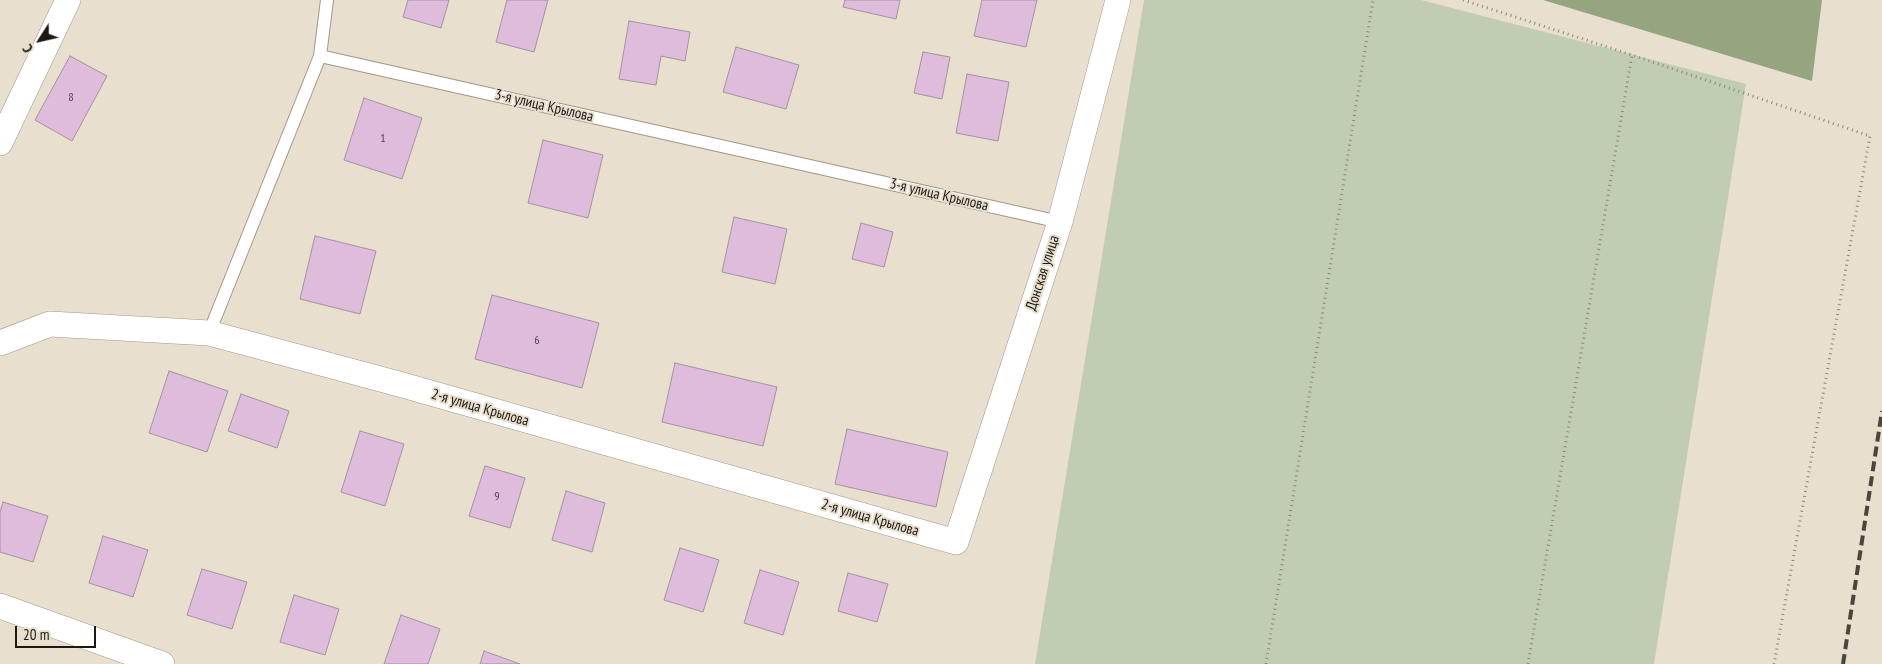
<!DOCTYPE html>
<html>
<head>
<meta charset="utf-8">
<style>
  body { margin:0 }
  #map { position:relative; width:1882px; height:664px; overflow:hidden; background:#e8dfcf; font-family:"PT Sans Narrow",sans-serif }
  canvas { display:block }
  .north { position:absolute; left:15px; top:15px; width:50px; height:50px; -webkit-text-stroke:4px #e8dfcf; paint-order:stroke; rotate:235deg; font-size:14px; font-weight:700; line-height:20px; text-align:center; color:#1c1913 }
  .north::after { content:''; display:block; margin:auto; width:18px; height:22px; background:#1c1913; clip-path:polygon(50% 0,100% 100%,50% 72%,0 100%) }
  .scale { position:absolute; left:15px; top:626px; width:81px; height:22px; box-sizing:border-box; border:2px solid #1c1913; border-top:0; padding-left:6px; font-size:15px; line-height:18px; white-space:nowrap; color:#1c1913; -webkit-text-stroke:4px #e8dfcf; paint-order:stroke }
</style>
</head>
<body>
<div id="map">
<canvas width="1882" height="664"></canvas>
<div class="north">С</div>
<div class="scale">20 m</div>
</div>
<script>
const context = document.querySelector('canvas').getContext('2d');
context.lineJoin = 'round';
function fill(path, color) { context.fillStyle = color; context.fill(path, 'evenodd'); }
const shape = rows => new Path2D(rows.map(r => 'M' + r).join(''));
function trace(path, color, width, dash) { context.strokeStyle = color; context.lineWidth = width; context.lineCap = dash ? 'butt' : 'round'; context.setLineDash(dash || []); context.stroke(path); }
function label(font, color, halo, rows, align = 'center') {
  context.font = font + ' "PT Sans Narrow",sans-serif'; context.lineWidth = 4; context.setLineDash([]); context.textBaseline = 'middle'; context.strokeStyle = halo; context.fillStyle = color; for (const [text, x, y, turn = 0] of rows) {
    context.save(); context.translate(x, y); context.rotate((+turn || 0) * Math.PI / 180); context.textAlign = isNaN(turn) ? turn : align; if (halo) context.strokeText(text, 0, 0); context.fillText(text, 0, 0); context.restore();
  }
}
const green = shape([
  [1144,0,1421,0,1746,84,1654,664,1035,664]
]);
const forest = shape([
  [1543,0,1822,0,1812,81]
]);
const building = shape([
  [408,0,449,0,441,28,403,17,408,0],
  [507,0,548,0,534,52,496,42,507,0],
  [845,0,900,0,896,19,843,7,845,0],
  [982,0,1037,0,1026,47,974,36,982,0],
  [629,21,690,32,685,61,661,56,656,85,619,79,629,21],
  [736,47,799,65,786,109,723,92,736,47],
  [923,52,950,57,942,99,914,93,923,52],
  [70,56,107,76,72,141,35,120,70,56],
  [967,74,1009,82,998,141,956,133,967,74],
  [364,98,422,118,402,179,344,160,364,98],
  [543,140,603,155,588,218,528,203,543,140],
  [734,217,787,229,775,284,722,272,734,217],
  [861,223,893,232,884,267,852,259,861,223],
  [315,236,376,251,360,314,300,299,315,236],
  [492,295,599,323,582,388,475,359,492,295],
  [675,363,777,387,763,446,662,422,675,363],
  [169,371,228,391,207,452,149,433,169,371],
  [241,394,289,411,277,448,228,431,241,394],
  [847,429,948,452,936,507,835,484,847,429],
  [360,431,404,444,385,506,341,492,360,431],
  [485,466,525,478,510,528,469,516,485,466],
  [566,491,605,503,592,552,552,540,566,491],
  [3,502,48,516,33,562,0,552,0,512,3,502],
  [103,536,148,550,133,597,89,583,103,536],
  [680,548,719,560,703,612,664,600,680,548],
  [202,569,247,582,232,629,187,615,202,569],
  [760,570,799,582,783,635,744,623,760,570],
  [848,573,888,584,877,622,838,611,848,573],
  [294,595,339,609,325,655,280,642,294,595],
  [401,615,440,629,428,664,384,664,401,615],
  [484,651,520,664,480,664,484,651]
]);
const path = shape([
  [1463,0,1632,55,1870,136,1774,664],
  [1266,664,1373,0],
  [1528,664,1632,55]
]);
const lane = shape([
  [320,56,327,0],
  [209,333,320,56,1060,222]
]);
const street = shape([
  [0,143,68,0],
  [0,343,50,324,209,333,399,384,956,542,1060,222,1118,0],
  [0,606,162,664]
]);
const rail = shape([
  [1843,664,1882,411]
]);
const numberNames = [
  ["8",71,98],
  ["1",383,139],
  ["6",537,341],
  ["9",497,497]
];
const streetNames = [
  ["3-я улица Крылова",544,106,13],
  ["3-я улица Крылова",939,195,13],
  ["Донская улица",1043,273,-72],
  ["2-я улица Крылова",480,408,16],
  ["2-я улица Крылова",870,518,16]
];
fill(green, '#c1cdb3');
fill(forest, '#94a57f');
fill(building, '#dfbcdc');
trace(building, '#a1939f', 1);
trace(lane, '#a09889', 14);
trace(street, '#a09889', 26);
trace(path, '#8e887c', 3, [1, 4]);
trace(lane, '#fff', 12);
trace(street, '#fff', 25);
trace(rail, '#4a463e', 4, [10, 5]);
label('12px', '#4d4245', null, numberNames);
label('15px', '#1c1913', '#e8dfcf', streetNames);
</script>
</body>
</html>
